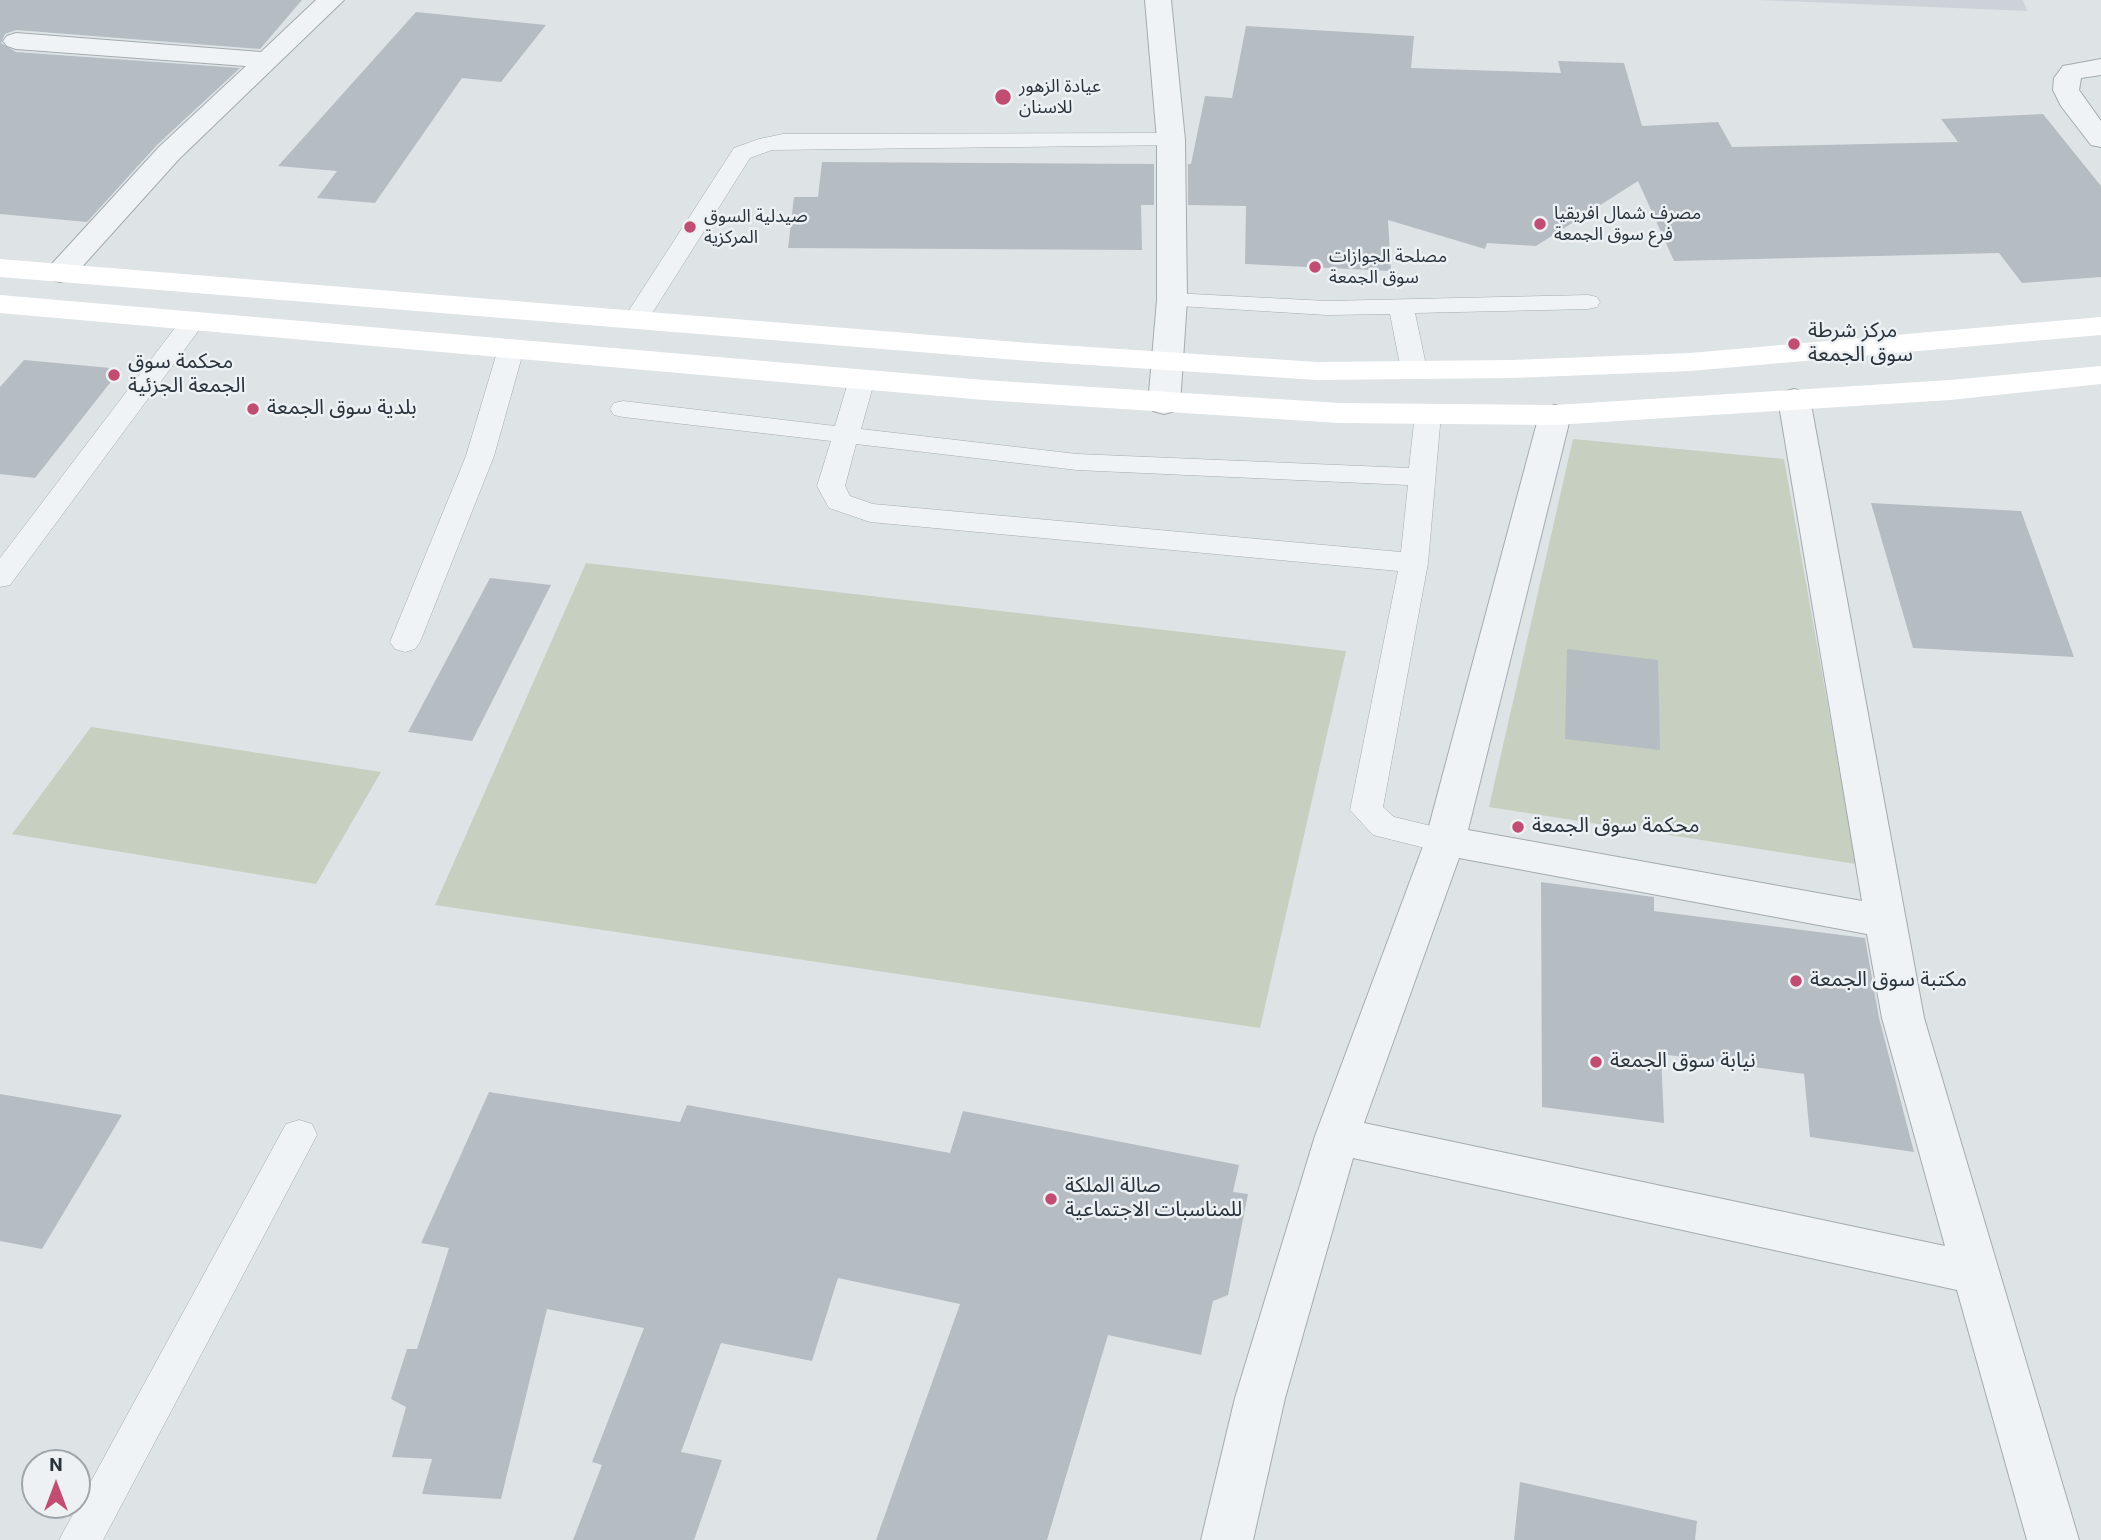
<!DOCTYPE html>
<html>
<head>
<meta charset="utf-8">
<style>
  body { margin:0 }
  #map { position:relative; width:2101px; height:1540px; overflow:hidden; background:#dee3e6; font-family:Roboto,sans-serif }
  canvas { display:block }
  .north { position:absolute; left:21px; top:1449px; width:70px; height:70px; box-sizing:border-box; background:#edf1f4; border:2px solid #9fa5aa; border-radius:50%; rotate:0deg; font-size:19px; font-weight:700; line-height:28px; text-align:center; color:#29333c }
  .north::after { content:''; display:block; margin:auto; width:24px; height:32px; background:#c14d72; clip-path:polygon(50% 0,100% 100%,50% 72%,0 100%) }
</style>
</head>
<body>
<div id="map">
<canvas width="2101" height="1540"></canvas>
<div class="north">N</div>
</div>
<script>
const context = document.querySelector('canvas').getContext('2d');
context.lineJoin = 'round';
function fill(path, color) { context.fillStyle = color; context.fill(path, 'evenodd'); }
const shape = rows => new Path2D(rows.map(r => 'M' + r).join(''));
function trace(path, color, width, dash) { context.strokeStyle = color; context.lineWidth = width; context.lineCap = dash ? 'butt' : 'round'; context.setLineDash(dash || []); context.stroke(path); }
function label(font, color, halo, rows, align = 'center') {
  context.font = font + ' Roboto,"Noto Sans Arabic",sans-serif'; context.lineWidth = 5; context.setLineDash([]); context.textBaseline = 'middle'; context.strokeStyle = halo; context.fillStyle = color; for (const [text, x, y, turn = 0] of rows) {
    context.save(); context.translate(x, y); context.rotate((+turn || 0) * Math.PI / 180); context.textAlign = isNaN(turn) ? turn : align; if (halo) context.strokeText(text, 0, 0); context.fillText(text, 0, 0); context.restore();
  }
}
const built = shape([
  [1760,0,2023,0,2027,11]
]);
const green = shape([
  [1573,439,1784,459,1856,864,1489,807],
  [586,563,1346,651,1260,1028,435,905],
  [91,727,381,772,316,884,12,834]
]);
const building = shape([
  [0,0,302,0,260,49,16,30,5,34,1,43,16,52,240,68,157,145,87,222,0,214],
  [416,12,546,25,501,82,462,78,375,203,317,198,337,171,278,166],
  [1246,26,1414,36,1411,68,1561,73,1558,61,1624,63,1642,126,1718,122,1732,147,1958,142,1941,119,2043,114,2101,186,2101,277,2022,283,1999,253,1674,261,1638,181,1536,246,1487,243,1485,249,1388,220,1391,271,1245,264,1246,206,1188,205,1188,164,1191,164,1205,96,1232,98],
  [822,162,1154,164,1154,205,1141,205,1142,250,788,248,794,197,818,197],
  [24,360,121,369,35,478,0,474,0,387],
  [1871,503,2021,511,2074,657,1913,648],
  [490,578,551,585,472,741,408,732],
  [1567,649,1658,660,1660,750,1565,739],
  [1541,882,1654,897,1654,911,1865,938,1879,1018,1914,1152,1810,1137,1804,1074,1661,1054,1664,1123,1542,1107],
  [489,1092,680,1122,687,1105,950,1153,963,1111,1239,1165,1233,1192,1248,1194,1228,1295,1213,1301,1201,1355,1108,1335,1047,1540,876,1540,960,1304,838,1278,812,1361,721,1343,681,1452,722,1460,694,1540,573,1540,602,1465,592,1462,644,1328,547,1309,501,1499,422,1494,432,1459,392,1457,406,1407,391,1399,407,1349,417,1349,449,1248,421,1243],
  [0,1094,122,1115,42,1249,0,1241],
  [1520,1482,1697,1521,1695,1540,1514,1540]
]);
const lane = shape([
  [1171,133,1182,140,1179,145,772,150,750,158,646,323,628,323,624,318,734,148,759,139,783,134,1171,133],
  [1172,293,1327,301,1588,295,1597,297,1600,302,1597,307,1588,309,1415,313,1427,370,1423,375,1414,378,1405,375,1401,370,1390,314,1327,315,1163,305,1160,300,1163,295,1172,293],
  [193,313,202,316,206,321,202,326,10,585,0,587,0,558,184,316,193,313],
  [511,341,520,344,524,349,494,456,420,642,415,649,405,652,395,649,390,642,466,456,498,349,502,344,511,341],
  [862,371,871,373,875,379,861,429,1077,454,1409,468,1415,414,1419,408,1428,406,1437,408,1441,414,1428,563,1383,807,1394,817,1456,832,1461,841,1456,850,1445,853,1373,835,1350,810,1398,571,870,522,829,508,817,486,831,441,623,417,614,415,610,409,614,403,623,401,835,426,849,379,853,373,862,371],
  [856,444,1077,470,1408,485,1401,552,873,504,850,496,845,486,856,444],
  [299,1120,312,1124,317,1135,103,1540,59,1540,286,1124,299,1120]
]);
const street = shape([
  [316,0,344,0,179,159,71,279,60,282,49,279,45,273,49,267,159,147,246,66,16,49,7,46,3,41,7,36,16,33,261,52,316,0],
  [1145,0,1171,0,1185,140,1187,300,1180,404,1175,411,1164,414,1153,411,1148,404,1157,300,1157,140,1145,0],
  [2101,59,2101,75,2081,78,2079,90,2101,121,2101,147,2091,145,2061,106,2053,90,2054,78,2063,66,2101,59],
  [1794,389,1805,392,1810,399,1924,1018,2079,1540,2027,1540,1957,1290,1353,1158,1285,1398,1253,1540,1201,1540,1235,1398,1315,1136,1425,841,1539,415,1544,408,1555,405,1566,408,1571,415,1468,830,1862,901,1778,399,1783,392,1794,389],
  [1459,858,1867,934,1882,1018,1945,1246,1364,1123,1459,858]
]);
const secondary = shape([
  [0,259,1029,343,1317,362,1512,360,1690,353,2101,317,2101,335,1690,371,1512,378,1317,380,1029,361,0,277,0,259],
  [0,295,984,380,1339,403,1555,405,1950,380,2101,366,2101,384,1950,400,1555,425,1339,423,984,400,0,313,0,295]
]);
const markers = [
  [1003,97,9,"#c14d72"],
  [1540,224,7,"#c14d72"],
  [690,227,7,"#c14d72"],
  [1315,267,7,"#c14d72"],
  [1794,344,7,"#c14d72"],
  [114,375,7,"#c14d72"],
  [253,409,7,"#c14d72"],
  [1518,827,7,"#c14d72"],
  [1796,981,7,"#c14d72"],
  [1596,1062,7,"#c14d72"],
  [1051,1199,7,"#c14d72"]
];
const farPoinames = [
  ["عيادة الزهور",1019,87],
  ["للاسنان",1019,108],
  ["مصرف شمال افريقيا",1554,214],
  ["فرع سوق الجمعة",1554,235],
  ["صيدلية السوق",704,217],
  ["المركزية",704,238],
  ["مصلحة الجوازات",1329,257],
  ["سوق الجمعة",1329,278]
];
const poiNames = [
  ["مركز شرطة",1808,332],
  ["سوق الجمعة",1808,356],
  ["محكمة سوق",128,363],
  ["الجمعة الجزئية",128,387],
  ["بلدية سوق الجمعة",267,409],
  ["محكمة سوق الجمعة",1532,827],
  ["مكتبة سوق الجمعة",1810,981],
  ["نيابة سوق الجمعة",1610,1062],
  ["صالة الملكة",1065,1187],
  ["للمناسبات الاجتماعية",1065,1211]
];
fill(built, '#ccd2d8');
fill(green, '#c6cfc0');
fill(building, '#b6bdc2');
trace(lane, '#a4abb0', 1);
trace(street, '#a4abb0', 2);
fill(lane, '#f0f3f5');
fill(street, '#f0f3f5');
fill(secondary, '#fff');
for (const [x, y, r, color] of markers) { const dot = new Path2D(); dot.arc(x, y, r, 0, 2 * Math.PI); context.fillStyle = color; context.fill(dot); trace(dot, '#edf1f4', 2.5); }
label('18px', '#29333c', '#edf1f4', farPoinames, 'left');
label('21px', '#29333c', '#edf1f4', poiNames, 'left');
</script>
</body>
</html>
